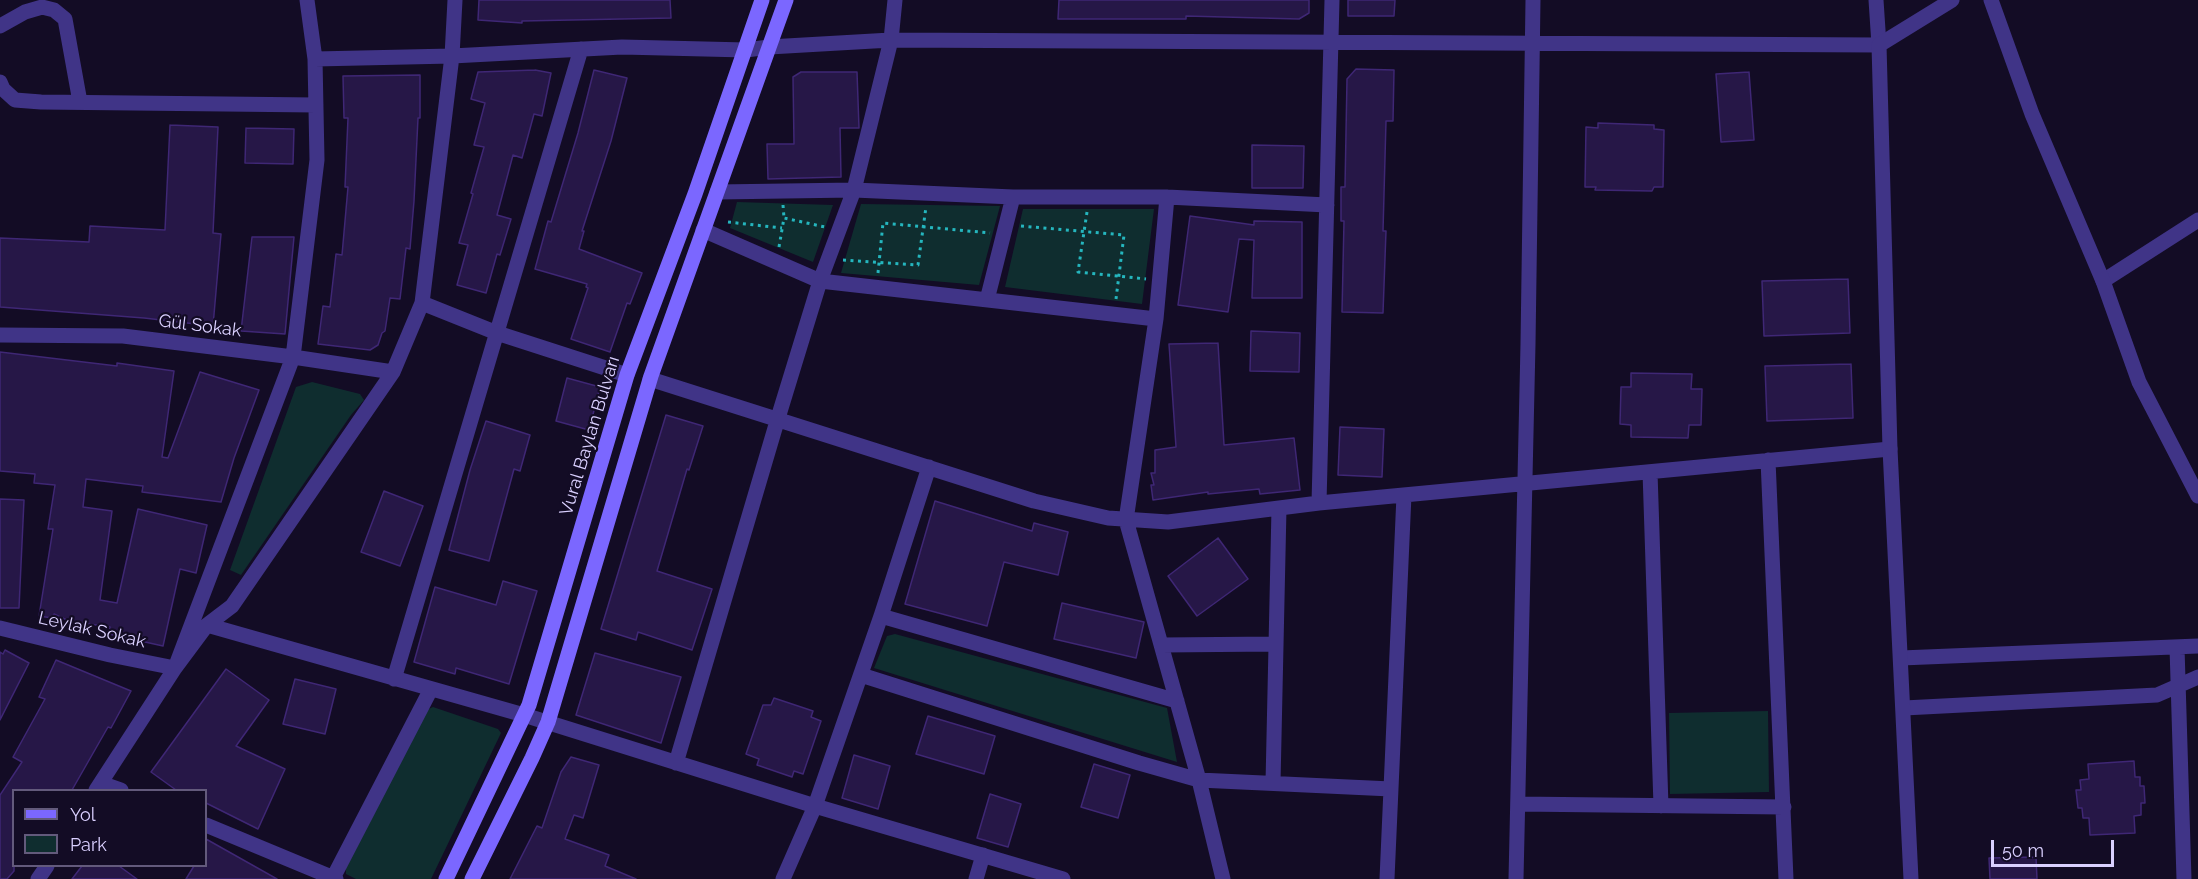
<!DOCTYPE html>
<html>
<head>
<meta charset="utf-8">
<style>
  body { margin:0 }
  #map { position:relative; width:2198px; height:879px; overflow:hidden; background:#130c25; font-family:Raleway,sans-serif }
  canvas { display:block }
  .legend { position:absolute; left:12px; top:789px; width:195px; height:78px; box-sizing:border-box; background:#130c25; border:2px solid #635a7c; margin:0; padding:8px 10px; list-style:none; font-size:18px; color:#dad0ff }
  .legend li { display:flex; align-items:center; gap:12px; height:30px }
  .legend b { width:30px; border:2px solid #635a7c }
  .scale { position:absolute; left:1991px; top:840px; width:123px; height:27px; box-sizing:border-box; border:3px solid #dad0ff; border-top:0; padding-left:8px; font-size:18px; line-height:21px; white-space:nowrap; color:#dad0ff; -webkit-text-stroke:4px #130c25; paint-order:stroke }
</style>
</head>
<body>
<div id="map">
<canvas width="2198" height="879"></canvas>
<ul class="legend">
<li><b style="height:8px;background:#7b67ff"></b>Yol</li>
<li><b style="height:16px;background:#0f2d2f"></b>Park</li>
</ul>
<div class="scale">50 m</div>
</div>
<script>
const context = document.querySelector('canvas').getContext('2d');
context.lineJoin = 'round';
function fill(path, color) { context.fillStyle = color; context.fill(path, 'evenodd'); }
const shape = rows => new Path2D(rows.map(r => 'M' + r).join(''));
function trace(path, color, width, dash) { context.strokeStyle = color; context.lineWidth = width; context.lineCap = dash ? 'butt' : 'round'; context.setLineDash(dash || []); context.stroke(path); }
function label(font, color, halo, rows, align = 'center') {
  context.font = font + ' Raleway,sans-serif'; context.lineWidth = 4.5; context.setLineDash([]); context.textBaseline = 'middle'; context.strokeStyle = halo; context.fillStyle = color; for (const [text, x, y, turn = 0] of rows) {
    context.save(); context.translate(x, y); context.rotate((+turn || 0) * Math.PI / 180); context.textAlign = isNaN(turn) ? turn : align; if (halo) context.strokeText(text, 0, 0); context.fillText(text, 0, 0); context.restore();
  }
}
const green = shape([
  [737,202,833,205,813,262,730,228],
  [861,204,1000,206,979,285,841,273],
  [1023,209,1154,209,1142,304,1005,287],
  [312,382,360,394,364,400,351,415,241,575,230,570,296,387],
  [895,634,1167,708,1177,762,874,668,887,636],
  [433,707,498,729,501,733,431,879,356,879,346,874,346,868,426,710],
  [1768,711,1769,792,1670,794,1669,713]
]);
const building = shape([
  [479,0,670,0,671,18,522,21,522,23,478,20,479,0],
  [1059,0,1309,0,1309,13,1299,19,1186,16,1186,19,1058,19,1059,0],
  [1348,0,1395,0,1394,16,1348,16,1348,0],
  [1356,69,1394,70,1393,121,1386,121,1383,231,1386,231,1383,313,1342,312,1344,221,1341,221,1341,187,1345,187,1347,79,1356,69],
  [535,70,551,73,542,116,534,114,522,158,513,155,497,215,511,219,500,255,497,254,486,293,457,285,468,245,459,243,473,194,471,193,484,147,474,145,485,103,471,99,478,72,535,70],
  [594,70,627,78,611,141,582,231,584,231,579,249,642,273,630,304,627,303,610,352,571,339,588,288,586,287,587,284,535,269,548,221,551,222,578,133,594,70],
  [801,72,857,72,859,128,840,128,841,177,768,179,767,144,794,144,793,77,801,72],
  [1749,72,1754,140,1721,142,1716,74,1749,72],
  [420,75,420,118,418,118,414,201,410,249,406,248,400,299,390,298,385,331,382,333,378,345,370,350,318,344,323,306,330,307,336,254,342,255,348,187,345,187,348,118,344,118,343,76,420,75],
  [1598,123,1654,125,1654,129,1664,130,1663,187,1654,187,1652,191,1595,190,1596,187,1585,187,1586,127,1598,128,1598,123],
  [170,125,218,127,213,233,221,234,213,326,144,318,0,307,0,238,89,242,90,226,165,230,170,125],
  [246,128,294,129,293,164,245,163,246,128],
  [1252,145,1304,146,1303,188,1252,188,1252,145],
  [1190,216,1254,225,1254,221,1302,222,1302,298,1252,298,1254,240,1239,239,1228,312,1178,305,1190,216],
  [252,237,294,237,285,334,241,331,252,237],
  [1848,279,1850,333,1764,336,1762,281,1848,279],
  [1251,331,1300,333,1299,372,1250,371,1251,331],
  [1218,343,1224,445,1294,438,1300,490,1260,494,1259,489,1208,494,1208,492,1153,500,1151,485,1154,485,1151,473,1155,473,1155,450,1176,447,1169,344,1218,343],
  [0,352,117,366,117,363,174,371,162,457,168,458,200,372,259,390,234,458,221,502,142,492,143,486,86,479,83,507,112,511,100,600,117,603,138,509,207,525,196,573,180,569,163,646,109,634,110,627,69,621,54,614,52,618,39,616,53,529,48,529,55,485,34,483,35,474,0,471,0,352],
  [1851,364,1853,418,1767,421,1765,366,1851,364],
  [1631,373,1692,374,1691,389,1702,389,1701,425,1689,425,1688,438,1631,437,1631,425,1620,424,1621,387,1631,387,1631,373],
  [567,378,600,387,589,430,556,421,567,378],
  [666,415,703,426,689,470,687,469,657,571,712,589,692,650,638,632,636,640,601,629,666,415],
  [486,421,530,435,520,471,514,469,489,561,449,550,470,470,486,421],
  [1340,427,1384,429,1382,477,1338,475,1340,427],
  [384,491,423,506,400,566,361,552,384,491],
  [0,499,24,500,19,608,0,608,0,499],
  [935,501,1032,531,1034,523,1068,532,1058,575,1004,562,987,626,905,604,935,501],
  [1218,538,1248,579,1197,616,1168,576,1218,538],
  [503,581,537,591,509,684,456,668,455,674,414,662,435,587,496,605,503,581],
  [1062,603,1144,622,1136,658,1054,639,1062,603],
  [5,650,29,663,0,720,0,652,3,654,5,650],
  [595,653,681,677,661,743,576,715,595,653],
  [56,660,131,691,111,728,108,727,72,790,14,790,14,871,7,879,0,879,0,795,22,762,13,757,45,699,39,697,56,660],
  [226,669,269,700,236,746,285,769,258,829,206,803,206,790,176,790,151,772,226,669],
  [295,679,336,689,325,734,283,724,295,679],
  [774,698,813,711,811,717,821,721,803,774,794,771,792,777,757,765,759,759,746,754,763,705,771,705,774,698],
  [928,716,995,736,984,774,916,754,928,716],
  [854,755,890,766,878,809,842,798,854,755],
  [571,757,599,765,583,818,574,815,565,839,609,855,605,866,636,879,510,879,537,826,542,828,561,772,571,757],
  [2134,761,2135,777,2140,777,2140,786,2144,786,2145,803,2141,803,2141,815,2134,816,2135,833,2090,835,2089,818,2083,818,2082,808,2078,808,2076,790,2081,790,2080,780,2089,779,2088,764,2134,761],
  [1094,764,1130,775,1118,818,1081,807,1094,764],
  [990,794,1021,804,1008,847,977,838,990,794],
  [206,839,277,879,186,879,194,866,206,866,206,839],
  [2036,857,2037,879,1990,879,1989,858,2036,857],
  [82,866,119,866,137,879,72,879,82,866]
]);
const path = shape([
  [783,205,784,218],
  [1087,212,1078,272,1146,279],
  [728,222,782,228],
  [1021,226,1124,235,1116,299],
  [779,247,784,218,825,227],
  [843,260,918,265,926,207],
  [878,273,883,223,990,233]
]);
const minor = shape([
  [0,26,25,12,42,7,54,10,65,19,80,102],
  [315,59,452,56,622,47,746,50,769,47,891,40,1879,45,1876,0],
  [0,82,3,89,15,100,41,102,316,105],
  [717,192,854,190,1013,197,1167,197,1327,205],
  [1167,197,1156,319,1126,520,1199,780,1223,879],
  [703,230,820,281,1156,319],
  [2103,281,2198,220],
  [987,300,1013,197],
  [422,303,497,333,627,375],
  [0,335,123,336,293,357,393,372],
  [650,379,1034,501,1108,518,1168,522,1319,503,1890,449],
  [1768,460,1786,879],
  [1650,472,1661,806],
  [1319,503,1332,0],
  [881,616,1177,701],
  [207,625,524,715,815,806,1063,879],
  [0,628,110,655,175,668,207,625,232,606,393,372,422,303,452,56,455,0],
  [1161,645,1276,644],
  [2177,647,2184,879],
  [1901,658,2198,646],
  [861,675,1139,763,1199,780,1391,789],
  [394,679,581,49],
  [1904,708,2157,695,2198,677],
  [676,763,778,418,820,281,854,190,891,40,895,0],
  [101,783,121,790],
  [1273,783,1279,508],
  [96,790,175,668,293,357,317,160,315,59,307,0],
  [1518,804,1784,807],
  [206,825,336,879],
  [333,878,431,689],
  [38,879,47,866],
  [783,879,815,806,881,616,929,467],
  [976,879,983,855],
  [1387,879,1404,495],
  [1516,879,1528,344,1533,0]
]);
const tertiary = shape([
  [1991,0,2032,114,2103,281,2139,382,2198,496],
  [1911,879,1890,449,1879,45,1952,0]
]);
const secondary = shape([
  [446,879,529,705,627,375,695,194,762,0],
  [472,879,532,758,548,722,651,376,786,0]
]);
const streetNames = [
  ["Gül Sokak",200,326,7],
  ["Vural Baylan Bulvarı",590,436,-73],
  ["Leylak Sokak",92,630,13]
];
fill(green, '#0f2d2f');
fill(building, '#261747');
trace(building, '#3f2775', 1.5);
trace(path, '#25b6be', 3, [3, 4.5]);
trace(minor, '#403487', 15);
trace(tertiary, '#403487', 15);
trace(secondary, '#7b67ff', 15);
label('18px', '#dad0ff', '#130c25', streetNames);
</script>
</body>
</html>
